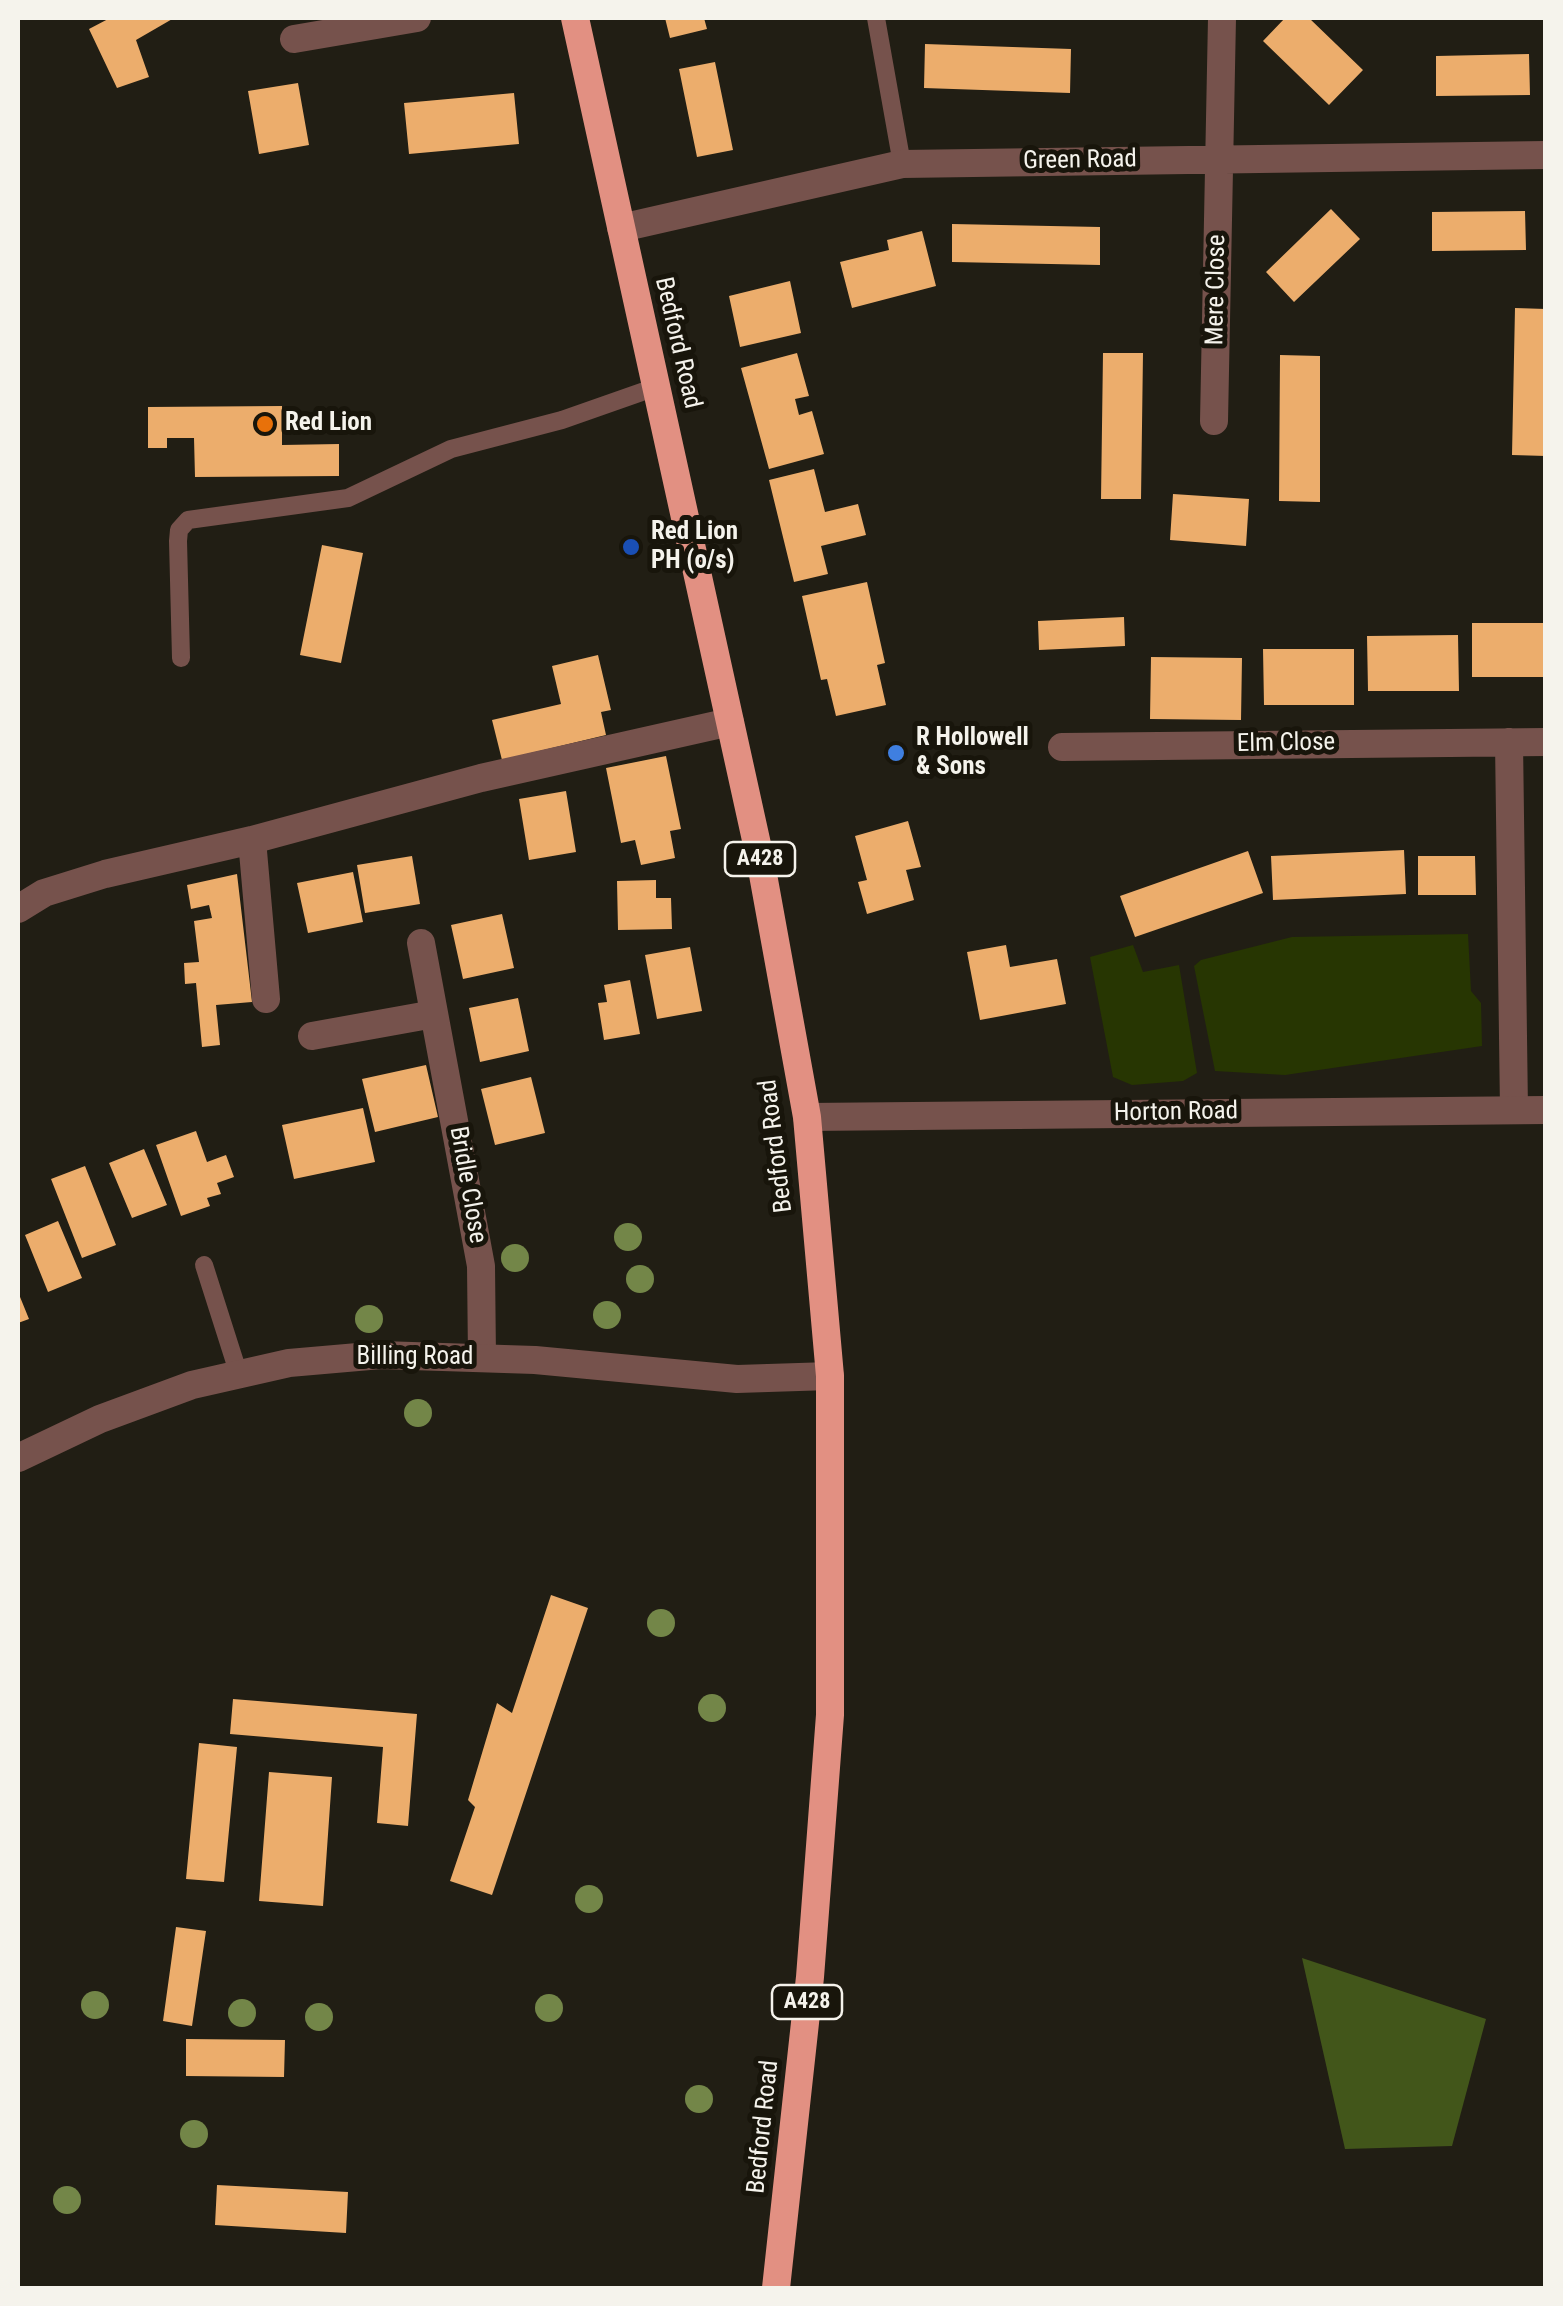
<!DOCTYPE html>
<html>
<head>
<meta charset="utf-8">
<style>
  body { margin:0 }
  #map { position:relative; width:1563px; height:2306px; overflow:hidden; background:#211e14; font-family:"Roboto Condensed",sans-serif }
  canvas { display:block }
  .frame { position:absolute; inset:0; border:20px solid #f5f3ec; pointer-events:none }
</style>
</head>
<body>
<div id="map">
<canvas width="1563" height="2306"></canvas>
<div class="frame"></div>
</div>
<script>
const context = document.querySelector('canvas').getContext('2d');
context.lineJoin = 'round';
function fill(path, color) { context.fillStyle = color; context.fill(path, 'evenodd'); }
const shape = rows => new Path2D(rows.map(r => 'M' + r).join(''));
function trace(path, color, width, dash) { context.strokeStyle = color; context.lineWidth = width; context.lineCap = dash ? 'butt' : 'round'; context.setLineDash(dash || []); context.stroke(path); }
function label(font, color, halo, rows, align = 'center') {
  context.font = font + ' "Roboto Condensed",sans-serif'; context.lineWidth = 10; context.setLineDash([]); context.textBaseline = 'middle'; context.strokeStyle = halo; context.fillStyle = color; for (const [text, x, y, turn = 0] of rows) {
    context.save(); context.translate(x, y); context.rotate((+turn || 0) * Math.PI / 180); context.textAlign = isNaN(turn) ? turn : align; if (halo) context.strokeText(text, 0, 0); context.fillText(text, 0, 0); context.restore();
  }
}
const green = shape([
  [1468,934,1471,991,1481,1003,1482,1046,1285,1075,1215,1071,1194,966,1201,960,1292,937],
  [1133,945,1143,972,1179,965,1197,1073,1183,1081,1132,1085,1113,1077,1090,957]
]);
const forest = shape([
  [1302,1958,1486,2019,1452,2146,1345,2149]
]);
const building = shape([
  [110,18,174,18,136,40,149,77,117,88,89,29],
  [665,18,704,18,707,29,670,38],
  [1285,18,1309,18,1363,70,1329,105,1263,41],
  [925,44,1071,49,1070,93,924,88],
  [1529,54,1530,95,1436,96,1436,56],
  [715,62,733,150,697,157,679,69],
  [298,83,309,145,259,154,248,91],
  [514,93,519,144,409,154,404,103],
  [1331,209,1360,239,1294,302,1266,272],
  [1525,211,1526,250,1432,251,1432,212],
  [952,224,1100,227,1100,265,952,262],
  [922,231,936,286,852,308,840,262,889,250,887,240],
  [790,281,801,333,740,347,729,296],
  [1515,308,1546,309,1546,456,1512,455],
  [797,353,809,396,795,399,799,415,812,411,824,454,769,469,741,368],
  [1103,353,1143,353,1141,499,1101,499],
  [1280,355,1320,356,1320,502,1279,501],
  [282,406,282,445,339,444,339,476,195,477,194,438,167,438,167,448,148,448,148,407],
  [814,469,825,512,858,504,866,535,821,546,828,574,794,582,769,480],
  [1173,494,1249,499,1246,546,1170,540],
  [322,545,363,553,341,663,300,655],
  [867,582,885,663,877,665,886,705,836,716,827,679,821,680,802,596],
  [1124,617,1125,646,1039,650,1038,621],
  [1472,623,1546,623,1546,677,1472,677],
  [1458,635,1459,691,1368,691,1367,636],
  [1263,649,1354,649,1354,705,1264,705],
  [598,655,611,710,601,712,606,735,502,760,492,720,561,704,552,666],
  [1151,657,1242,658,1241,720,1150,719],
  [666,756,681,829,670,831,675,858,641,865,635,840,621,843,606,768],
  [566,791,576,852,529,860,519,799],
  [908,821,921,867,906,870,914,900,867,914,858,882,867,880,855,836],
  [1404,850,1406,894,1273,900,1271,856],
  [1248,851,1263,893,1135,937,1120,896],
  [412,856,420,904,365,913,357,865],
  [1418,856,1475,856,1476,895,1418,895],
  [353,872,363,922,308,933,297,883],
  [237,874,252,1002,216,1005,220,1045,202,1047,196,983,185,984,184,963,199,962,194,921,212,918,209,905,191,909,187,885],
  [656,880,656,898,671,898,672,929,618,930,617,881],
  [502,914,514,968,463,979,451,925],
  [1006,945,1010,967,1057,959,1066,1004,980,1020,967,952],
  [690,947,702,1011,657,1019,645,955],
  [630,980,640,1034,604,1040,598,1003,607,1002,604,985],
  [518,998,529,1051,480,1062,469,1008],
  [426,1065,438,1117,375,1132,362,1079],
  [531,1077,545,1133,495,1145,481,1089],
  [363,1108,375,1162,294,1179,282,1125],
  [196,1131,207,1162,226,1155,234,1177,217,1183,221,1194,207,1198,210,1206,181,1216,156,1145],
  [144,1149,167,1205,132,1218,109,1163],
  [85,1166,116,1245,82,1258,51,1179],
  [58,1221,82,1278,48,1292,25,1235],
  [18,1292,29,1319,18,1323],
  [551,1595,588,1608,492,1895,450,1881,475,1807,468,1800,497,1703,512,1713],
  [233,1699,417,1714,408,1826,377,1823,383,1747,230,1734],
  [199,1743,237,1747,224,1882,186,1879],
  [269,1772,332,1777,323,1906,259,1901],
  [176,1927,206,1931,192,2026,163,2021],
  [186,2039,285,2040,284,2077,186,2076],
  [217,2185,348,2192,346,2233,215,2225]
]);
const service = shape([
  [876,18,902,164],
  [181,658,178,541,179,530,188,520,348,498,451,449,562,420,656,387],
  [204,1265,239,1375]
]);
const minor = shape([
  [294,39,417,18],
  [621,228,902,164,1546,155],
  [1214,421,1222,18],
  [1509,742,1514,1110],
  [1062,747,1546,742],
  [252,840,266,999],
  [18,909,44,893,105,874,252,840,481,778,730,722],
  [421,943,481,1266,482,1358],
  [312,1036,434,1014]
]);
const tertiary = shape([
  [807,1117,1546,1110],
  [18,1458,100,1419,192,1385,289,1363,381,1355,535,1360,737,1379,830,1376]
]);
const trunk = shape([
  [575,18,760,858,807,1117,830,1376,830,1715,810,1977,776,2288]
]);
const trees = [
  [628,1237],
  [515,1258],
  [640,1279],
  [607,1315],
  [369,1319],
  [418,1413],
  [661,1623],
  [712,1708],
  [589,1899],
  [95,2005],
  [549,2008],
  [242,2013],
  [319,2017],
  [699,2099],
  [194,2134],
  [67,2200]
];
const markers = [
  [265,424,10,"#e8710a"],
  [631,547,10,"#1a4fb4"],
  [896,753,10,"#3f7fe0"]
];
const shields = [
  [760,859,70],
  [807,2002,70]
];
const shieldNames = [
  ["A428",760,859],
  ["A428",807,2002]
];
const streetNames = [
  ["Green Road",1080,161,-1],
  ["Mere Close",1217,290,-89],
  ["Bedford Road",677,343,77],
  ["Elm Close",1286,744,-1],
  ["Horton Road",1176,1113,-1],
  ["Bedford Road",777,1146,-97],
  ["Bridle Close",467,1185,80],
  ["Billing Road",415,1358],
  ["Bedford Road",764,2127,-84]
];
const poiNames = [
  ["Red Lion",285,424],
  ["Red Lion",651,533],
  ["PH (o/s)",651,562],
  ["R Hollowell",916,739],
  ["& Sons",916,768]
];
fill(green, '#273602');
fill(forest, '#42561a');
fill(building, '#ecad6c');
trace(service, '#76524c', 18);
trace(minor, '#76524c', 28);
trace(tertiary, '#76524c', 28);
trace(trunk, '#e29082', 28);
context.fillStyle = '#738648';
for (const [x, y] of trees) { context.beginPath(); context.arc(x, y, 14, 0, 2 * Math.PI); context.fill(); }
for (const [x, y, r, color] of markers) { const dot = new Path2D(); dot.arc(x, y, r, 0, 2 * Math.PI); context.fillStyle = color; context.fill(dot); trace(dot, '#18150b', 4); }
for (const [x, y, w] of shields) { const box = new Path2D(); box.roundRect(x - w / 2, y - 17, w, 34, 8); context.fillStyle = '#18150b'; context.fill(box); trace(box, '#f5f3ec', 2.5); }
label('bold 22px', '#f5f3ec', null, shieldNames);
label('25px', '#f5f3ec', '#18150b', streetNames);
label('bold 25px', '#f5f3ec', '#18150b', poiNames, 'left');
</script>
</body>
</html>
